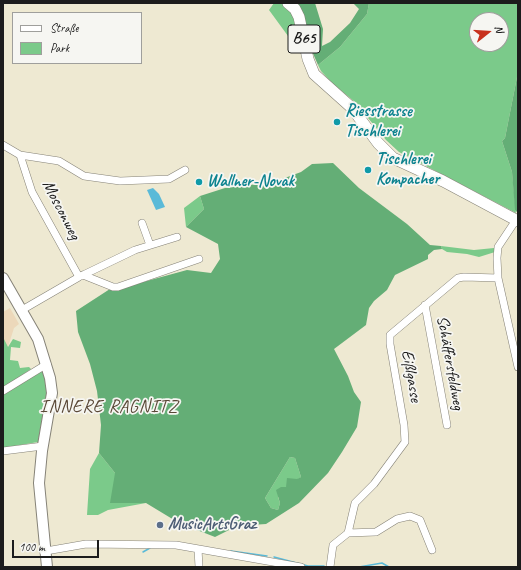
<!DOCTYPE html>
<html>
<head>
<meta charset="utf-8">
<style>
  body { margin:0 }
  #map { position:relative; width:521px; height:570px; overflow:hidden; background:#eee9d2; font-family:Caveat,sans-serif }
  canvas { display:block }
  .frame { position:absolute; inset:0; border:4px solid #1c1c1c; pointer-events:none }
  .legend { position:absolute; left:12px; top:12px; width:130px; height:52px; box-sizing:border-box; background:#f6f6f2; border:1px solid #9f9f9c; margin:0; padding:5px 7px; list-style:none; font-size:12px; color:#1c1c1c }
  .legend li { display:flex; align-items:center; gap:8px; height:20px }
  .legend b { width:20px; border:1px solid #9f9f9c }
  .north { position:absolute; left:469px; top:12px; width:40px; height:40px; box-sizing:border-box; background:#f6f6f2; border:1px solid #9f9f9c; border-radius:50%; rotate:73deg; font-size:11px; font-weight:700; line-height:16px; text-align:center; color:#1c1c1c }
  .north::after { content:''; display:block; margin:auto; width:14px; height:18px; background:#c8321e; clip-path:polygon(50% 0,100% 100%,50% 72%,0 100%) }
  .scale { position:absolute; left:12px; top:540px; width:87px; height:18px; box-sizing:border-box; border:2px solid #1c1c1c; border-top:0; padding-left:5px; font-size:12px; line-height:14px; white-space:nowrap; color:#1c1c1c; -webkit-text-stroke:3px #f6f6f2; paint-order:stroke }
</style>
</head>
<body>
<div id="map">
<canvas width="521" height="570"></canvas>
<div class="frame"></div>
<ul class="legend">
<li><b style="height:5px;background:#fff"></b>Straße</li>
<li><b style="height:11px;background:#7bca8a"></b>Park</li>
</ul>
<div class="north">N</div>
<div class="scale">100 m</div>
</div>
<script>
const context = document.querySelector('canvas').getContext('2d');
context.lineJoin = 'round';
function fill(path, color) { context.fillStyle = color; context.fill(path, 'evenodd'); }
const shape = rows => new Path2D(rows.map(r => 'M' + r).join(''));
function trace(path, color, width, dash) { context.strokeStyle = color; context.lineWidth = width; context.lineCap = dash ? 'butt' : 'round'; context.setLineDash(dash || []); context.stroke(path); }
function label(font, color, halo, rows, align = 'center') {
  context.font = font + ' Caveat,sans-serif'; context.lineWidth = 3.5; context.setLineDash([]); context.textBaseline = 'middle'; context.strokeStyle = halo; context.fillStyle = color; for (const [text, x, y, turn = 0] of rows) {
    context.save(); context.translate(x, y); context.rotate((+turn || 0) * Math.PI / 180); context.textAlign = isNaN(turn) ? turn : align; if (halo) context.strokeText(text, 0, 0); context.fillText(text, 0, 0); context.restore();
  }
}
const built = shape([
  [10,308,19,324,14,328,8,347,3,349,3,312]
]);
const green = shape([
  [274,3,284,3,294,15,301,44,296,47,269,10],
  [369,3,518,3,518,72,505,138,502,141,512,172,516,213,399,152,386,140,355,102,333,84,321,71,318,65,340,47,367,14],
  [477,20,501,20,501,44,477,44],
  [200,196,204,209,186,227,184,208],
  [441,246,474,250,494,248,495,252,479,257,467,254,447,252,442,249],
  [3,337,8,347,13,339,21,342,20,348,11,347,10,360,18,361,20,368,29,367,31,369,3,388],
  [44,370,47,390,38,442,3,448,3,394,31,375,37,375,39,371],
  [99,453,115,473,146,503,108,510,98,515,87,515,90,469],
  [290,457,295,458,301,477,286,487,278,497,280,503,278,510,271,508,265,498]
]);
const forest = shape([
  [291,3,315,3,323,29,322,46,330,42,350,23,359,9,353,3,369,3,367,14,340,47,318,65],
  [518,72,518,213,515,210,512,172,502,141,505,138],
  [333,163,359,188,407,224,430,245,441,246,442,249,434,250,428,255,428,259,395,275,387,290,374,301,369,308,366,325,334,349,348,376,354,392,361,402,357,427,342,452,328,473,299,503,266,524,237,526,215,537,179,523,146,503,110,503,115,473,99,453,101,425,97,391,90,364,78,332,76,311,113,287,143,282,187,270,211,273,220,259,218,244,186,227,204,209,200,196,225,188,274,182,301,172,312,164],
  [290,457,295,458,301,477,297,479,287,478,286,487,281,487,276,490,280,503,278,510,271,508,265,498]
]);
const water = shape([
  [153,188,159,194,165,207,156,210,147,190]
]);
const stream = shape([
  [231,551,267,556],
  [143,552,150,548],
  [274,557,308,566,324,566],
  [359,567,382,563,389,567]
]);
const minor = shape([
  [3,145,20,155,59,161,84,176,120,181,169,179,185,170],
  [20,155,32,192,79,277,22,310],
  [516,220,498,247,497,258,498,278,518,367],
  [142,223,150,245],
  [83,275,113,287,118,287,199,259],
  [81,276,135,250,177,237],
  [425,305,447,425],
  [3,391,47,364],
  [3,451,43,446],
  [348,533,376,532,397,519,410,516,420,520,432,550],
  [198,549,199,567],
  [46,551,86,544,176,545,301,567],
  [330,567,333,545,348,533,355,503,374,484,405,442,404,425,390,344,390,335,458,278,464,277,498,278]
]);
const secondary = shape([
  [3,278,38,339,50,378,52,393,42,451,39,483,47,567]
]);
const primary = shape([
  [288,3,295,9,299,17,308,59,314,74,352,108,378,143,393,158,443,181,518,221]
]);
const markers = [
  [337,122,4,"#0f9aa8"],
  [368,170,4,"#0f9aa8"],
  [199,182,4,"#0f9aa8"],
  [160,525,4,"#5c6f8a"]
];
const shields = [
  [304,39,32]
];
const shieldNames = [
  ["B65",304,39]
];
const cultureNames = [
  ["Riesstrasse",345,112],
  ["Tischlerei",345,132],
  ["Tischlerei",376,160],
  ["Kompacher",376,180],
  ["Wallner-Novak",207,182]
];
const streetNames = [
  ["Mosconweg",61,210,63],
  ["Schäffersfeldweg",450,363,80],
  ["Eißlgasse",411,376,80]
];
const serviceNames = [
  ["MusicArtsGraz",168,525]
];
const neighbourhoodNames = [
  ["INNERE RAGNITZ",109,407]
];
fill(built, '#ecd8ba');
fill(green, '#7bca8a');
fill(forest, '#64ae76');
fill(water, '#5abad8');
trace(stream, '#5abad8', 1.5);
trace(minor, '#858277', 8);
trace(secondary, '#858277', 12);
trace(primary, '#858277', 12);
trace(minor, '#fff', 7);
trace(secondary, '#fff', 10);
trace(primary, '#fff', 11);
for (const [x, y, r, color] of markers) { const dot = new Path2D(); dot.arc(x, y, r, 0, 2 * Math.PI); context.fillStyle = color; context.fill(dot); trace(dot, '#f6f6f2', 1.5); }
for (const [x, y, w] of shields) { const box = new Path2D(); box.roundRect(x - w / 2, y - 14, w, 28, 3); context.fillStyle = '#f6f6f2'; context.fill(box); trace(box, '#1c1c1c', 1); }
label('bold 16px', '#1c1c1c', null, shieldNames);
label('bold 17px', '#0d838f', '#f6f6f2', cultureNames, 'left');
label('17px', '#1c1c1c', '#f6f6f2', streetNames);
label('bold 17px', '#4e5e75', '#f6f6f2', serviceNames, 'left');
context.letterSpacing = '1px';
label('18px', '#5a4837', '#f6f6f2', neighbourhoodNames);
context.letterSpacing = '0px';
</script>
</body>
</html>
